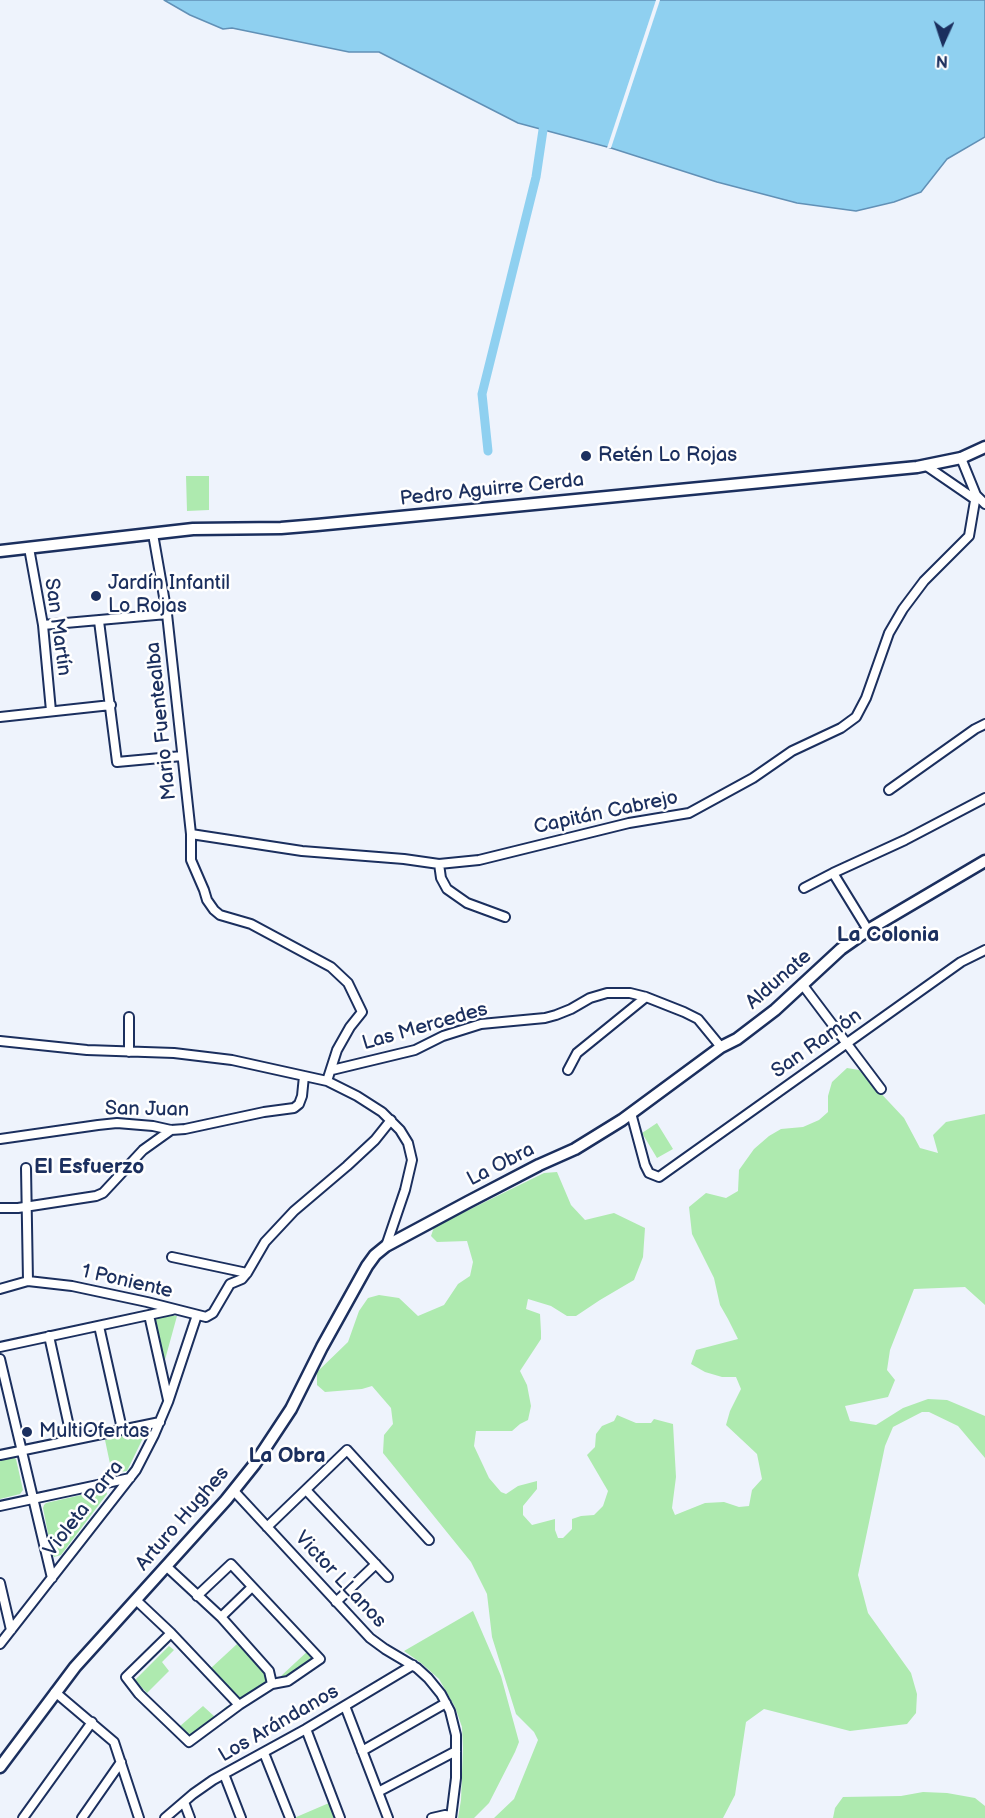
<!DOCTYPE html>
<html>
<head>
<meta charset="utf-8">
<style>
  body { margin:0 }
  #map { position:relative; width:985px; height:1818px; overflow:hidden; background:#eef3fc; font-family:"Balsamiq Sans",sans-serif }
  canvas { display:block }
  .north { position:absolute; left:913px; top:12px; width:60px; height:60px; -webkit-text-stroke:4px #fff; paint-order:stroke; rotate:183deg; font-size:16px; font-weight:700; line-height:24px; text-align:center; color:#1b2f5e }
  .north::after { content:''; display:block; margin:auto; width:21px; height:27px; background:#1b2f5e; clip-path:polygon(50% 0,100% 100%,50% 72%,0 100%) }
</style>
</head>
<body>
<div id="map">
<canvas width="985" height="1818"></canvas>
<div class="north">N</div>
</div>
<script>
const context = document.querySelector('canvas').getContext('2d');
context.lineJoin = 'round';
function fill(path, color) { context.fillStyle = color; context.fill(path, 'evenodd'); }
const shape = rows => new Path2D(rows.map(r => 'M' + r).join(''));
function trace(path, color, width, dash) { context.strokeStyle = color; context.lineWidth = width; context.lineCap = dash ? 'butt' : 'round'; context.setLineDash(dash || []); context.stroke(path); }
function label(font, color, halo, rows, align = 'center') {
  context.font = font + ' "Balsamiq Sans",sans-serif'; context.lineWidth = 5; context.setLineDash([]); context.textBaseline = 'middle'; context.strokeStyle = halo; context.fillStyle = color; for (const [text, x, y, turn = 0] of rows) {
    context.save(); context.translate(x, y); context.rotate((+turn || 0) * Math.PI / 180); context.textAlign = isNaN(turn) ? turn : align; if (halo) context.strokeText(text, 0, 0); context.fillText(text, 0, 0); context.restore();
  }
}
const green = shape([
  [186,476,209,476,209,510,187,511],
  [847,1068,859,1070,904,1118,920,1148,938,1153,933,1135,946,1122,985,1114,985,1305,965,1287,914,1289,890,1350,887,1370,895,1380,888,1397,845,1406,850,1421,876,1425,903,1408,928,1399,947,1400,985,1416,985,1458,958,1426,929,1412,922,1412,893,1427,885,1446,858,1575,868,1613,911,1673,917,1694,916,1713,907,1724,850,1731,764,1709,746,1722,735,1795,723,1818,494,1818,514,1799,538,1740,534,1732,516,1714,492,1637,487,1594,471,1562,383,1453,384,1435,393,1424,391,1408,372,1386,362,1389,325,1392,317,1385,317,1372,348,1342,359,1311,368,1298,379,1295,399,1298,418,1316,444,1305,458,1284,470,1276,473,1262,467,1241,437,1242,431,1236,434,1227,544,1173,557,1172,571,1205,585,1220,614,1213,645,1228,643,1257,634,1280,600,1300,576,1316,567,1316,551,1306,528,1299,526,1309,540,1314,541,1332,541,1339,520,1371,527,1385,531,1406,528,1420,520,1424,512,1431,476,1431,474,1446,489,1478,501,1492,506,1494,518,1486,537,1481,537,1489,523,1506,523,1515,532,1525,555,1519,555,1530,558,1538,563,1538,572,1529,572,1519,581,1516,594,1515,603,1506,608,1491,587,1455,595,1447,596,1434,602,1426,614,1421,617,1415,636,1423,651,1423,654,1419,673,1424,676,1477,672,1508,675,1515,705,1503,724,1502,739,1507,749,1506,752,1490,762,1479,757,1454,726,1425,730,1411,741,1389,736,1377,722,1377,705,1372,691,1364,696,1350,738,1339,728,1319,720,1305,714,1278,692,1234,689,1207,706,1193,726,1198,738,1191,739,1170,754,1149,769,1136,781,1129,803,1127,819,1120,828,1112,828,1096,832,1082],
  [657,1123,673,1149,657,1158,642,1133],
  [165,1314,177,1316,163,1367,153,1317],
  [138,1432,143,1438,127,1471,112,1473,105,1440,116,1438,117,1436],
  [11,1455,16,1459,23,1490,20,1494,0,1499,0,1457],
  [103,1490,106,1491,107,1494,61,1555,54,1557,52,1554,43,1508,44,1505,46,1503],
  [473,1611,501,1676,519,1742,515,1752,489,1803,474,1818,458,1818,461,1800,463,1748,462,1727,455,1707,439,1679,421,1663,404,1651],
  [237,1644,267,1672,270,1681,267,1686,243,1700,237,1697,211,1668],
  [169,1646,174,1650,162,1662,169,1671,147,1693,135,1680],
  [310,1649,321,1662,320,1664,291,1682,282,1680,281,1676],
  [203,1706,215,1717,227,1706,236,1711,190,1740,179,1727],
  [923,1792,947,1793,975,1798,985,1806,985,1818,833,1818,835,1808,843,1797,901,1796],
  [329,1803,334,1818,294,1818]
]);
const water = shape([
  [164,0,985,0,985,137,947,159,921,192,894,202,856,211,797,203,717,182,611,148,518,123,379,52,349,52,232,28,223,29,190,15,164,0]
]);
const pier = shape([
  [656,0,660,0,611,148,607,148]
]);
const canal = shape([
  [488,451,482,394,536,177,543,130]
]);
const street = shape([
  [961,458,976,495,985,504],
  [925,465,976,500],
  [153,534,167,614,191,834,191,860,204,890,207,900,214,910,220,915,251,924,331,967,348,983,362,1012,350,1027,337,1050,327,1081],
  [29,548,43,625,51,711],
  [99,621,117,762,182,756],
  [43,625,167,614],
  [0,717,111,705],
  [889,790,975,729,985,724],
  [191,834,302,851,404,859,439,864,479,860,629,823,689,813,753,778,792,751,841,728,856,717,866,698,889,633,903,609,924,581,969,536,976,495],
  [439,864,441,878,447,889,467,903,505,917],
  [833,873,868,930],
  [804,888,833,873,905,840,985,798],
  [802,984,881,1089],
  [0,1041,87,1050,174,1053,232,1060,327,1081,357,1096,382,1112,400,1130,408,1143,412,1160,405,1190,386,1246],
  [129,1052,129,1017],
  [332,1070,415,1050,443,1036,481,1024,545,1018,556,1015,571,1009,590,998,607,993,630,993,646,997,684,1012,698,1019,721,1047],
  [568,1070,577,1053,646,997],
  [631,1113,645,1165,649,1173,659,1177,961,962,985,950],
  [0,1139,98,1125,117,1123,153,1126,171,1130,185,1129,264,1112,294,1108,299,1104,302,1096,304,1076],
  [26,1168,28,1281],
  [0,1208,18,1208,96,1196,103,1193,143,1150,171,1130],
  [172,1257,247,1273],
  [0,1289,28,1281,72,1286,147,1302,206,1317,213,1313,230,1284,242,1279,247,1273,265,1242,294,1211,347,1166,375,1140,391,1120],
  [149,1315,168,1400],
  [99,1326,122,1429],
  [49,1336,72,1440],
  [0,1347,172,1310],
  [0,1359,52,1578],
  [0,1455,160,1422],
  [306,1490,388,1577],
  [234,1491,370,1638,385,1649,417,1668,428,1678,441,1694,450,1711,456,1735,456,1778,451,1818],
  [0,1506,130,1478],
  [267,1527,347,1450,429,1540],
  [0,1583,11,1630],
  [197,1596,231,1564,320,1659,288,1681,272,1684],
  [136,1600,171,1633,239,1705,272,1684,269,1671,221,1617,166,1566],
  [336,1602,376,1564],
  [221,1617,252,1587],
  [171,1633,126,1677,139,1694,189,1742,239,1705],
  [0,1644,136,1470,154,1435,168,1402,197,1315],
  [55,1692,114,1742,139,1818],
  [345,1706,388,1818],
  [306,1729,340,1818],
  [362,1751,446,1703],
  [264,1753,290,1818],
  [224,1774,241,1818],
  [378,1792,456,1751],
  [184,1802,190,1818],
  [23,1818,92,1722],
  [82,1818,121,1762],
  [165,1818,193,1794,213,1780,306,1729,413,1665],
  [432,1818,445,1815,451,1816]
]);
const secondary = shape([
  [0,551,193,529,281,528,317,525,917,467,961,458,985,447],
  [0,1767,75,1667,226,1500,254,1465,291,1409,322,1347,367,1266,375,1255,386,1246,468,1202,539,1165,575,1149,622,1120,721,1047,737,1039,775,1010,841,949,868,930,985,861]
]);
const markers = [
  [586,456,6,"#1b2f5e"],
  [96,596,6,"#1b2f5e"],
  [27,1432,6,"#1b2f5e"]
];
const poiNames = [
  ["Retén Lo Rojas",598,456],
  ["Jardín Infantil",108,584],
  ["Lo Rojas",108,607],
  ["MultiOfertas",39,1432]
];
const streetNames = [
  ["Pedro Aguirre Cerda",492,490,-6],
  ["San Martín",57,627,82],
  ["Mario Fuentealba",162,721,-96],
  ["Capitán Cabrejo",606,813,-12],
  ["Aldunate",779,980,-41],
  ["Las Mercedes",425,1027,-16],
  ["San Ramón",817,1044,-35],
  ["San Juan",147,1110,1],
  ["La Obra",501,1165,-27],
  ["1 Poniente",127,1282,13],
  ["Violeta Parra",84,1509,-52],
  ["Arturo Hughes",183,1519,-49],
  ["Victor LLanos",340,1580,47],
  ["Los Arándanos",279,1724,-30]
];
const neighbourhoodNames = [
  ["La Colonia",888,936],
  ["El Esfuerzo",89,1168],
  ["La Obra",287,1457]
];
fill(green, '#aeeaaf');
fill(water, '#8fd0f0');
trace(water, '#6190b6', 1.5);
fill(pier, '#eef3fc');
trace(canal, '#8fd0f0', 9);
trace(street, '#1b2f5e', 12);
trace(secondary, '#1b2f5e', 15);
trace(street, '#fff', 8);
trace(secondary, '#fff', 10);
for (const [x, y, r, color] of markers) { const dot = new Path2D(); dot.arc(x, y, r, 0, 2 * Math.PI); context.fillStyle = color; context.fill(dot); trace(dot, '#fff', 2); }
label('20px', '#1b2f5e', '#fff', poiNames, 'left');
label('20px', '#1b2f5e', '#fff', streetNames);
label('bold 21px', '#1b2f5e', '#fff', neighbourhoodNames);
</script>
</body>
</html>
